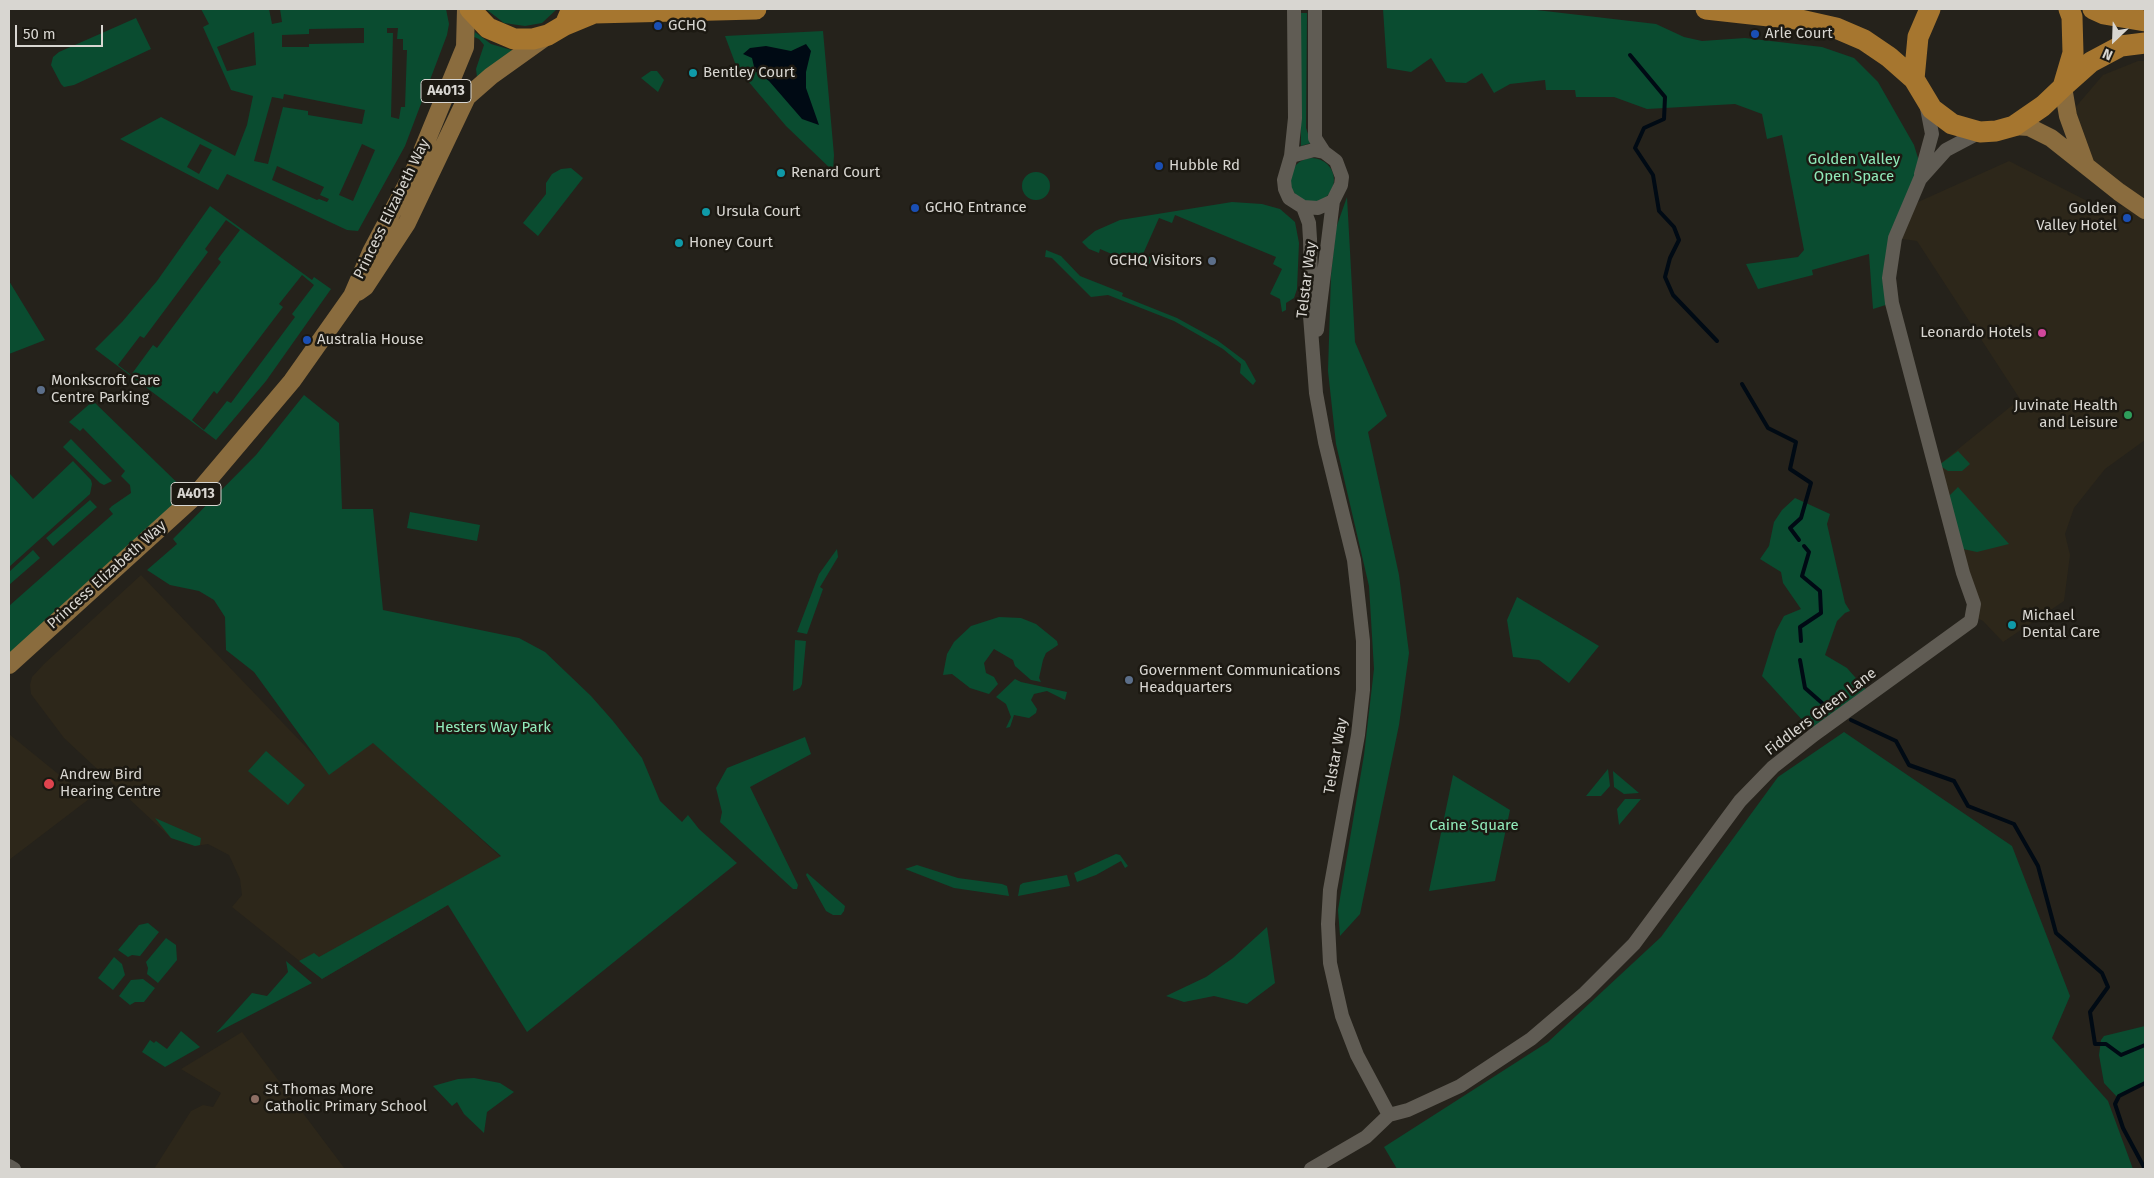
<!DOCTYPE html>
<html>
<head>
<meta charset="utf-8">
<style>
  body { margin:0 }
  #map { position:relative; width:2154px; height:1178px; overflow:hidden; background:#25221b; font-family:"Fira Sans",sans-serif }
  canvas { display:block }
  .frame { position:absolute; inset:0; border:10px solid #d8d6d1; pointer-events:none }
  .north { position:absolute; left:2089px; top:15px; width:50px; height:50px; -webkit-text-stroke:4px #1c1912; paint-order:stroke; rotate:204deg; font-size:14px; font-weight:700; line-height:20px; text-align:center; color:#d8d6d1 }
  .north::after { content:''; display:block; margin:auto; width:18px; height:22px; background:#d8d6d1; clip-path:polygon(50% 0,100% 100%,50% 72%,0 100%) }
  .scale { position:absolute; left:15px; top:25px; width:88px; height:22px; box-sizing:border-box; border:2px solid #d8d6d1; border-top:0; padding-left:6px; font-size:15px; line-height:18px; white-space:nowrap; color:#d8d6d1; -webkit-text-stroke:4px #1c1912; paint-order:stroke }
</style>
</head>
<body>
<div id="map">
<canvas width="2154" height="1178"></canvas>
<div class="frame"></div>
<div class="north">N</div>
<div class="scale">50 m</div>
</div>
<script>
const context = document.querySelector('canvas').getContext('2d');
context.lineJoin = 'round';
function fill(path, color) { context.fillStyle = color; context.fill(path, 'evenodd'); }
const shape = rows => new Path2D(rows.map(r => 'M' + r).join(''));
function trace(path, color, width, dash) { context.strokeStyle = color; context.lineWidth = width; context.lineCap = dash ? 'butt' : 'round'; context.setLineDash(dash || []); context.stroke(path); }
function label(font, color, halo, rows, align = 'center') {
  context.font = font + ' "Fira Sans",sans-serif'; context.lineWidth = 5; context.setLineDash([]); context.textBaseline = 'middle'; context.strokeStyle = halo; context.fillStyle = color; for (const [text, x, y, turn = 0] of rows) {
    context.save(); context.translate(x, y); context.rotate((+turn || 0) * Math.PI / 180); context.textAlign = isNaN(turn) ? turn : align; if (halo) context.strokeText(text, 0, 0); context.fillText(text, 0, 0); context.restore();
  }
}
const built = shape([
  [2138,61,2145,61,2145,440,2105,469,2074,508,2065,534,2070,555,2064,601,2003,642,1983,621,1973,616,1936,467,2020,399,1917,241,1895,238,1907,207,2009,161,2095,205,2140,207,2087,166,2068,116,2103,75],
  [141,575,329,771,373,742,501,857,448,905,322,979,232,907,242,895,240,879,229,855,208,844,195,846,171,838,64,738,31,694,30,685,32,677,44,664],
  [9,734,89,799,9,860],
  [242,1032,345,1169,154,1169,191,1111,203,1105,213,1107,221,1093,181,1069]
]);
const green = shape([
  [201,9,269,9,272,24,282,22,280,9,446,9,449,24,447,35,405,146,358,231,347,230,227,174,218,190,120,139,161,117,235,156,247,125,253,96,231,90,203,27,209,24],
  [364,28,364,43,309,44,309,47,282,47,282,35,309,34,309,29],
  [387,28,398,28,397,39,403,39,403,50,407,50,405,107,401,107,399,119,391,117,393,33,387,33],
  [254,32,256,65,227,71,217,47],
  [284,94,365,110,362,124,308,115,308,111,283,107,268,164,254,161,272,97,283,99],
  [200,144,212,150,199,174,187,167],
  [362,144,375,150,353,201,339,195],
  [277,166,324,187,320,195,329,199,327,202,319,199,317,200,272,180],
  [486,9,557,9,542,23,525,26,504,23],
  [1383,9,1528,9,1656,24,1684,37,1702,41,1745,38,1822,47,1854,58,1878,82,1914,145,1918,158,1920,179,1895,238,1892,303,1873,309,1869,254,1812,270,1813,275,1758,289,1746,264,1798,257,1804,250,1782,135,1767,139,1762,114,1735,104,1647,109,1614,97,1576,97,1575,90,1546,90,1545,80,1510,84,1494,93,1482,73,1466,83,1446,82,1431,58,1411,72,1387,68],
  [1300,13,1307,13,1306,128,1311,143,1301,146],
  [136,18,151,49,74,85,64,87,61,84,51,65,53,57,59,52],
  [823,31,834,155,833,171,786,126,737,68,725,36],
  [475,32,491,44,515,51,477,77,476,69,484,45,479,39,474,37],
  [651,71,657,71,664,80,658,92,641,78],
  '1290 180a22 22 0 1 1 44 0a22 22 0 1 1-44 0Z',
  [571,168,583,178,538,236,523,223,546,194,546,183,552,174,561,169],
  '1022 186a14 14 0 1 1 28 0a14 14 0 1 1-28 0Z',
  [1347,197,1355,342,1387,416,1368,432,1399,575,1409,653,1399,725,1360,914,1340,936,1338,910,1364,755,1374,669,1369,586,1336,444,1328,371,1331,275,1336,228],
  [1232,202,1262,204,1280,209,1295,222,1299,243,1297,289,1294,298,1286,303,1286,310,1282,312,1280,299,1270,294,1282,269,1273,264,1276,257,1175,215,1172,223,1159,218,1143,254,1152,258,1147,269,1100,249,1099,253,1089,249,1082,242,1095,231,1120,220],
  [210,206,312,280,314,277,331,289,266,381,216,440,95,349,122,322,157,281],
  [226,220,240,230,218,259,221,262,157,348,153,345,131,375,118,365,140,336,144,338,208,252,205,249],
  [302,275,314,285,292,314,295,317,231,403,227,401,204,430,192,420,214,391,217,394,283,307,279,304],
  [1046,250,1061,256,1080,276,1123,293,1122,296,1177,318,1217,340,1245,361,1256,381,1253,385,1240,373,1241,364,1223,349,1174,321,1108,295,1091,297,1052,258,1045,257],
  [9,281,45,340,9,354],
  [304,395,339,423,342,509,373,509,383,610,519,638,545,652,591,696,613,721,642,758,660,801,682,822,688,815,699,829,737,863,527,1032,448,905,322,979,299,961,314,953,319,957,501,856,373,743,329,775,254,672,226,650,225,617,214,600,199,591,170,585,147,570,177,544,173,539,256,455],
  [93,401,193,498,9,665,9,606,113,514,109,509,112,506,131,493,130,485,121,476,125,471,83,428,80,431,69,422],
  [71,439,112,481,104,485,100,483,63,447],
  [1958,451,1970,464,1962,471,1948,471,1939,465],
  [73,461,91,480,92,484,90,494,9,567,9,476,10,474,33,499],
  [1958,487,2009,544,1977,552,1963,549,1948,497],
  [1795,498,1830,514,1827,524,1845,603,1850,611,1845,613,1837,621,1825,655,1847,668,1870,694,1815,734,1762,676,1776,631,1784,616,1801,609,1783,583,1781,572,1760,559,1769,546,1774,522,1782,510],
  [90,500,97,507,53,546,46,538],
  [410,512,480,525,477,541,407,528],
  [837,549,838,557,820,587,823,589,807,634,797,632,819,574],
  [33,550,40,558,9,585,9,572],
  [1517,597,1599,646,1569,683,1539,660,1513,657,1507,620],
  [999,617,1021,618,1036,624,1057,641,1058,645,1046,653,1043,660,1039,678,1041,682,1031,680,1015,666,1013,660,994,649,984,663,986,673,994,677,998,684,989,694,970,688,952,674,943,675,947,654,954,642,971,626],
  [795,640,806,641,802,684,800,688,793,691],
  [1015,679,1021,682,1067,692,1065,700,1047,691,1034,694,1031,700,1037,709,1036,713,1029,718,1014,715,1010,727,1006,728,1011,717,1006,704,996,697],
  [1844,732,2012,846,2070,996,2052,1038,2108,1101,2133,1169,1397,1169,1384,1147,1548,1042,1661,937,1778,777],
  [805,737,811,754,750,787,798,885,797,889,793,889,720,822,722,812,716,788,727,768],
  [266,751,305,785,288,805,248,771],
  [1608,769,1610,786,1601,796,1586,796],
  [1613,771,1639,793,1624,794,1614,787],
  [1453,775,1510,810,1495,881,1429,891],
  [1625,799,1641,799,1619,825,1617,809],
  [155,818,201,838,200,845,195,846,171,838],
  [1116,854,1120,855,1128,866,1125,868,1121,861,1096,875,1077,882,1074,873],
  [917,865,958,878,1002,884,1007,886,1009,896,954,888,905,869],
  [807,873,845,906,844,911,841,915,833,915,826,911,806,875],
  [1067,875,1070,886,1018,896,1020,885,1023,883],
  [148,923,159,932,140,956,132,955,128,957,118,950,139,925],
  [1267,927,1275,983,1247,1004,1214,996,1184,1002,1166,996,1206,977,1233,958],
  [166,938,176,945,177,960,158,983,147,974,148,968,146,962],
  [114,957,122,964,125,975,113,990,98,978],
  [286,961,312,983,216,1033,252,993,267,996,288,972],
  [143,979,155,988,144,1002,135,1002,130,1005,119,996,131,980],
  [2145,1026,2145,1082,2118,1098,2104,1083,2099,1055,2101,1040,2104,1036],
  [181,1031,200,1047,165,1067,142,1052,150,1040,154,1043,156,1041,167,1049],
  [474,1078,500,1083,514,1092,487,1112,484,1133,464,1114,457,1102,452,1106,433,1086,458,1079]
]);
const water = shape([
  [806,44,811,51,806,72,806,88,819,125,802,119,769,81,755,71,752,58,743,54,750,48,766,46,791,51]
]);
const stream = shape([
  [1630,55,1665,97,1664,119,1644,128,1635,148,1653,175,1659,211,1674,227,1679,240,1670,258,1665,277,1673,295,1717,341],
  [1742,384,1768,428,1796,442,1790,469,1811,483,1801,518,1790,528,1799,540],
  [1801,641,1800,627,1821,613,1820,591,1802,576,1809,552,1804,546],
  [1800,660,1805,688,1830,710],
  [1851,720,1896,741,1909,765,1954,781,1968,806,2014,824,2038,866,2056,933,2102,973,2108,987,2090,1012,2095,1044,2106,1044,2121,1055,2145,1045],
  [2145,1169,2123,1128,2115,1104,2119,1096,2145,1083]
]);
const minor = shape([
  [1315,9,1315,138,1324,152],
  [1291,156,1314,150,1324,152,1336,161,1342,177,1341,185,1333,201,1318,208,1303,207,1289,198,1285,189,1284,180,1291,156,1295,118,1294,9],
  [1921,174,1932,134,1926,103],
  [1303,207,1309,223,1310,239,1311,280,1309,303,1316,393,1325,442,1354,560,1363,641,1363,690,1358,735,1330,890,1328,924,1330,963,1342,1016,1357,1055,1389,1115],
  [1317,330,1333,201],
  [9,1166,14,1169],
  [1311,1169,1366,1137,1389,1115,1408,1110,1460,1086,1531,1039,1585,993,1634,944,1740,801,1773,767,1815,734,1971,621,1974,604,1963,573,1892,303,1889,278,1895,238,1920,179,1946,150,1980,132]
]);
const major = shape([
  [2063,87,2068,116,2085,163],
  [2014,126,2029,127,2051,138,2119,192,2145,210],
  [358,292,365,287,407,223,467,97,491,76,547,36],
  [9,665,193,498,292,381,352,296,371,252,414,171,465,47,466,9]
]);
const highway = shape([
  [470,9,488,28,514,39,533,39,548,35,565,25,571,11],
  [1706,9,1796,19,1836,28,1864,40,1889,57,1914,79],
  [1930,9,1918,37,1914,79,1932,109,1952,124,1980,132,1996,131,2014,126,2043,106,2063,87,2073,53,2072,17,2069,9],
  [2093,9,2104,14,2145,21],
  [565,25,594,13,756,9],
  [2064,86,2091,62,2121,46,2145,43]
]);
const markers = [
  [658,26,5,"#1a4fb4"],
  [1755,34,5,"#1a4fb4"],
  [693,73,5,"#0f9aa8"],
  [1159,166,5,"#1a4fb4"],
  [781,173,5,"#0f9aa8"],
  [915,208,5,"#1a4fb4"],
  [706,212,5,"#0f9aa8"],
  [2127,218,5,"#1a4fb4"],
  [679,243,5,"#0f9aa8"],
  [1212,261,5,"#5c6f8a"],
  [2042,333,5,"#d1479c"],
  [307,340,5,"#1a4fb4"],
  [41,390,5,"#5c6f8a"],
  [2128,415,5,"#2e9e5b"],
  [2012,625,5,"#0f9aa8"],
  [1129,680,5,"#5c6f8a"],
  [49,784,6,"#e0444e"],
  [255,1099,5,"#8d6e63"]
];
const shields = [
  [446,91,50],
  [196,494,50]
];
const shieldNames = [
  ["A4013",446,91],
  ["A4013",196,494]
];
const poiNames = [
  ["GCHQ",668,26],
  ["Arle Court",1765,34],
  ["Bentley Court",703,73],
  ["Hubble Rd",1169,166],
  ["Renard Court",791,173],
  ["GCHQ Entrance",925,208],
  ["Golden",2117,209,"right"],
  ["Valley Hotel",2117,226,"right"],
  ["Ursula Court",716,212],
  ["Honey Court",689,243],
  ["GCHQ Visitors",1202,261,"right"],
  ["Leonardo Hotels",2032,333,"right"],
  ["Australia House",317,340],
  ["Monkscroft Care",51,381],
  ["Centre Parking",51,398],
  ["Juvinate Health",2118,406,"right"],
  ["and Leisure",2118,423,"right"],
  ["Michael",2022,616],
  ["Dental Care",2022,633],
  ["Government Communications",1139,671],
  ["Headquarters",1139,688],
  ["Andrew Bird",60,775],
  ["Hearing Centre",60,792],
  ["St Thomas More",265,1090],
  ["Catholic Primary School",265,1107]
];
const parkNames = [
  ["Golden Valley",1854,160],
  ["Open Space",1854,177],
  ["Hesters Way Park",493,728],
  ["Caine Square",1474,826]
];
const streetNames = [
  ["Princess Elizabeth Way",392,209,-64],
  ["Telstar Way",1307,280,-83],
  ["Princess Elizabeth Way",107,575,-42],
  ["Fiddlers Green Lane",1821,712,-37],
  ["Telstar Way",1336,756,-80]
];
fill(built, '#2d271a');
fill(green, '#0a4c30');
fill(water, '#000a14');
trace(stream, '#000a14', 4);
trace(minor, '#605c54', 14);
trace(major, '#8a6c3e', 18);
trace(highway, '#a6762f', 21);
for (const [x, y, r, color] of markers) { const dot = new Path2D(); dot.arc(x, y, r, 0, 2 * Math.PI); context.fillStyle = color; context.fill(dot); trace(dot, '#1c1912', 2); }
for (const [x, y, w] of shields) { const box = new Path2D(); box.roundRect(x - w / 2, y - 11.5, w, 23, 4); context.fillStyle = '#1c1912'; context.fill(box); trace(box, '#d8d6d1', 1); }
label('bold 14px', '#d8d6d1', null, shieldNames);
label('15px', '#d8d6d1', '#1c1912', poiNames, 'left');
label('15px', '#90eaba', '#1c1912', parkNames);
label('15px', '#d8d6d1', '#1c1912', streetNames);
</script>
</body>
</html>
